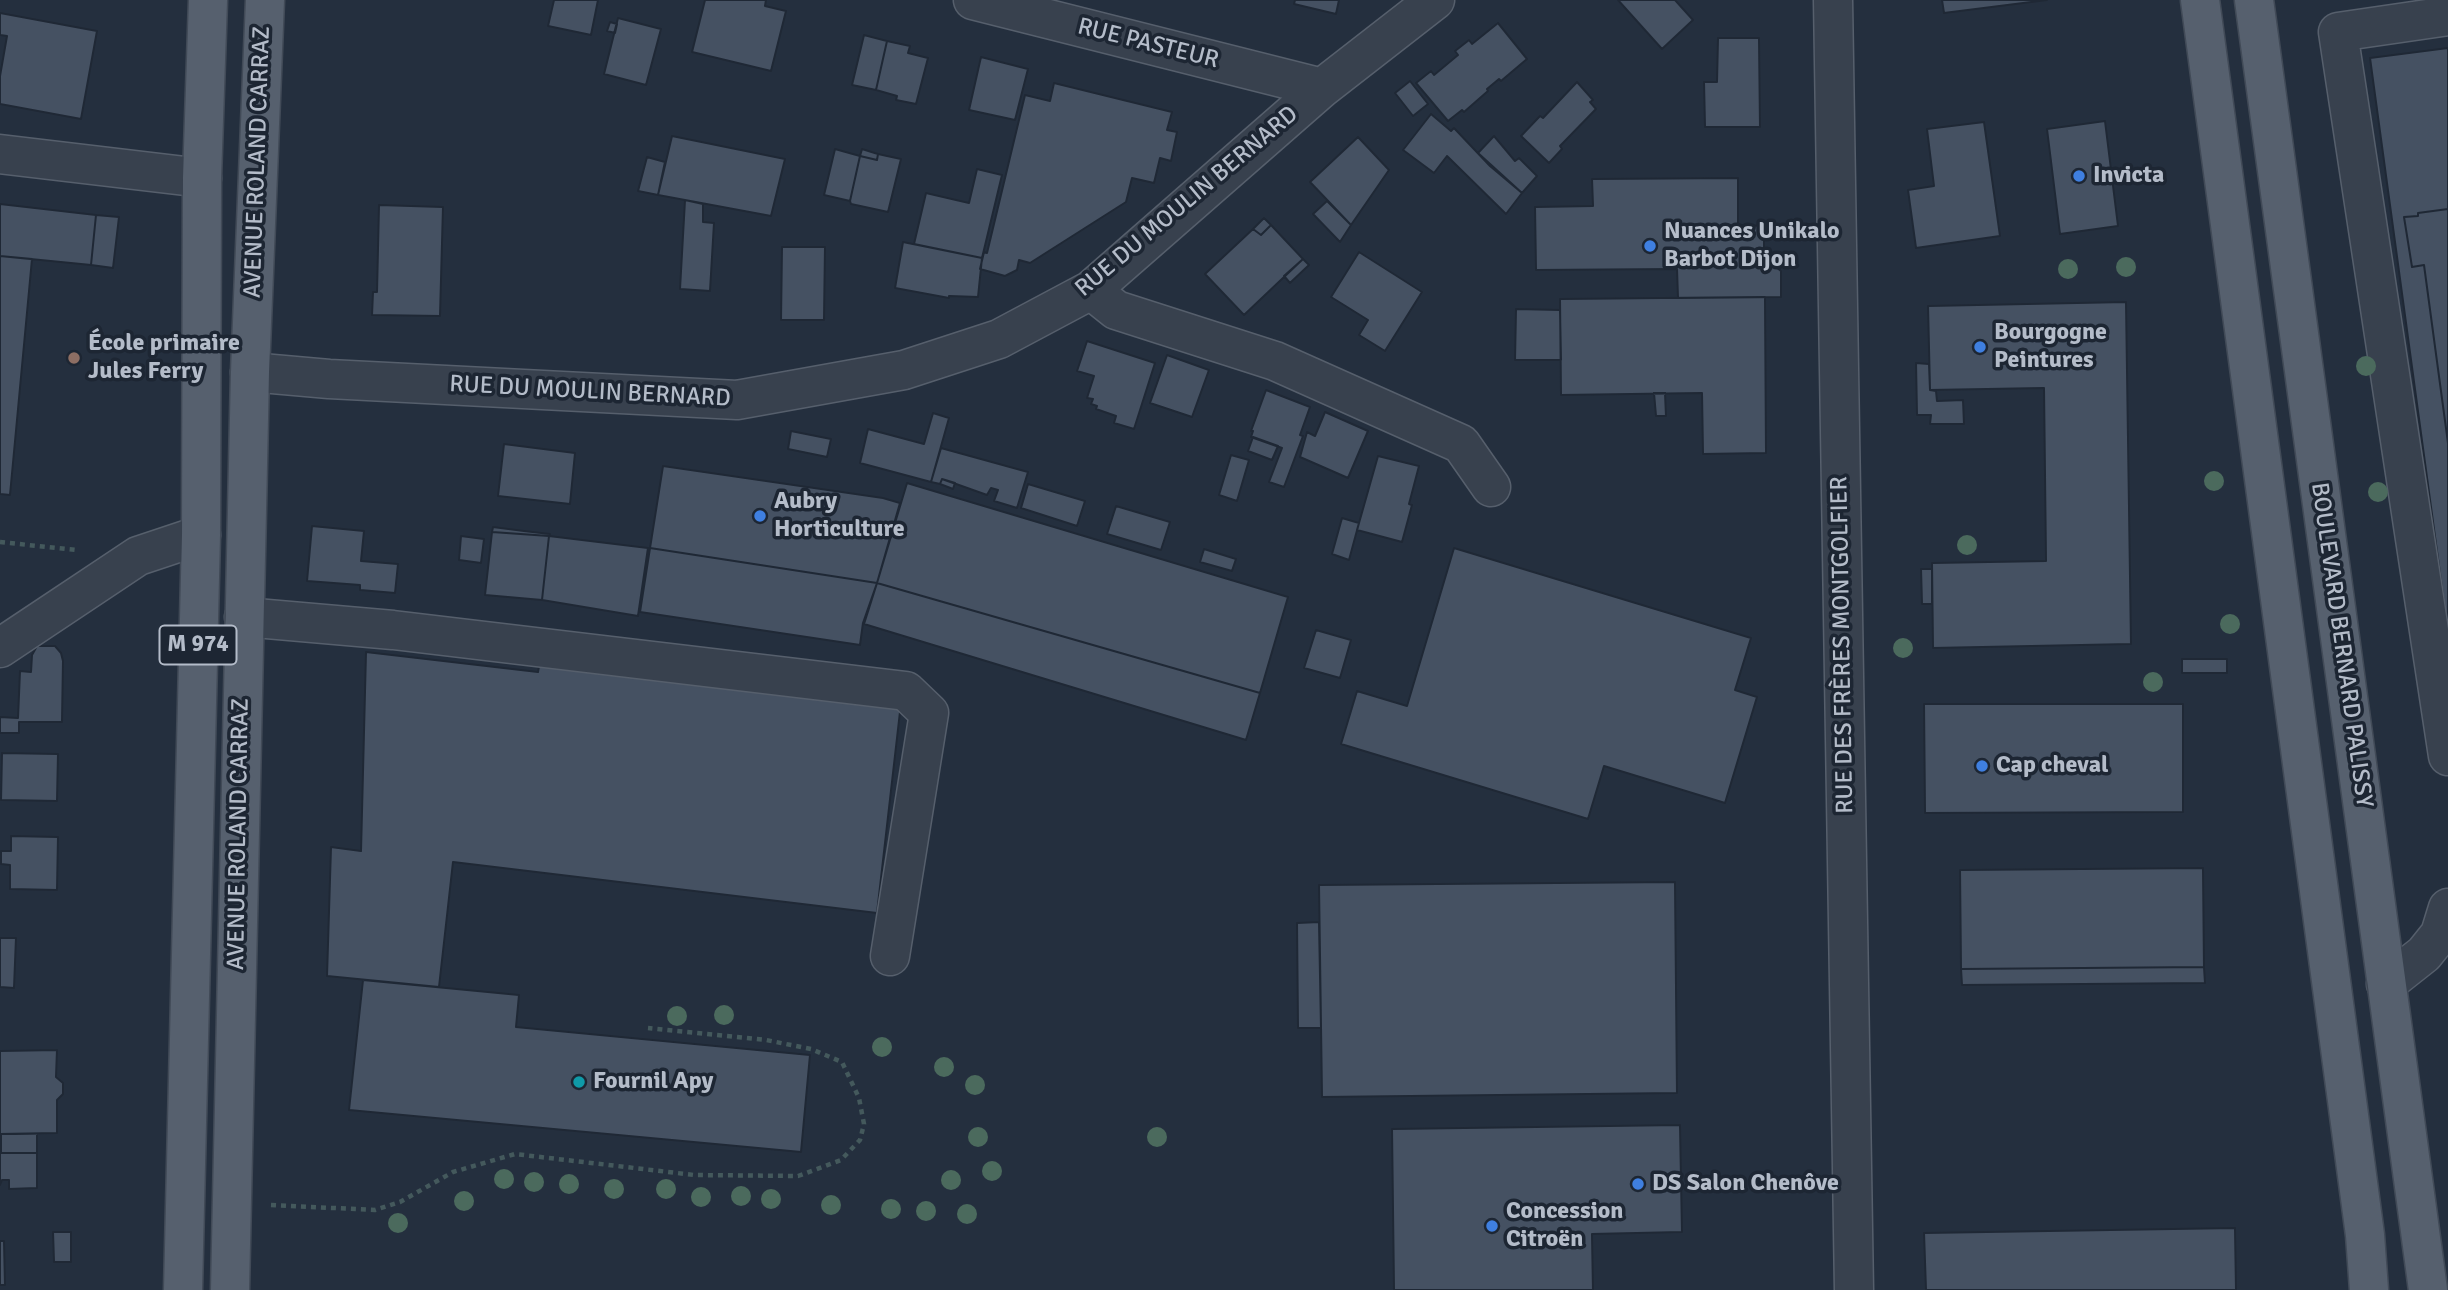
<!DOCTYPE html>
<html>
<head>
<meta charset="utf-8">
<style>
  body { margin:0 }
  canvas { display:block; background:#242f3e }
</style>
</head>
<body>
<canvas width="2448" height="1290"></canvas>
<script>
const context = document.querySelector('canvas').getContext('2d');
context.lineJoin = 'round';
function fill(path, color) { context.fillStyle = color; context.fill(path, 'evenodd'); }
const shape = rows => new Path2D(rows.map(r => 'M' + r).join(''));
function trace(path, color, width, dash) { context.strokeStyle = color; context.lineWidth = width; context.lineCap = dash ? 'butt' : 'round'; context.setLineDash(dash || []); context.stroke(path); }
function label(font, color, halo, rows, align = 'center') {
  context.font = font + ' Signika,sans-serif'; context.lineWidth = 7; context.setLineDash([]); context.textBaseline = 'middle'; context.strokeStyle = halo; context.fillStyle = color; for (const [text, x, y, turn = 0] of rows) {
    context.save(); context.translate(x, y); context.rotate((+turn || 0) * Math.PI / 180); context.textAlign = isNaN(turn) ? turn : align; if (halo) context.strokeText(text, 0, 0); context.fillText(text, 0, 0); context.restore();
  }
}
const building = shape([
  [554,0,598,0,591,35,548,26,554,0],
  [705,0,766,0,765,6,786,11,771,71,692,52,705,0],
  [1295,0,1339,0,1336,14,1294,4,1295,0],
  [1618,0,1675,0,1693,20,1662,49,1618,0],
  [1942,0,2047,0,1944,13,1942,0],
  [0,13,97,31,81,119,0,104,0,76,7,36,0,35,0,13],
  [618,18,661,29,646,85,604,74,618,18],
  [610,22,617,24,615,33,607,31,610,22],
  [1498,23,1527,59,1501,81,1499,79,1487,89,1488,91,1464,112,1462,110,1448,121,1416,83,1431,71,1434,75,1458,55,1455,51,1469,40,1472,44,1498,23],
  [864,35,887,41,876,90,852,85,864,35],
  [1718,38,1759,38,1760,127,1705,127,1704,82,1717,82,1718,38],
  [887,41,910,46,908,53,928,58,916,104,896,100,897,96,876,90,887,41],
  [2448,48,2448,209,2418,213,2418,216,2404,217,2412,267,2424,265,2448,443,2448,632,2370,58,2448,48],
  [981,57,1028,69,1015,120,969,110,981,57],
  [1410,81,1428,104,1413,116,1395,93,1410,81],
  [1577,82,1593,100,1590,102,1596,109,1560,146,1562,149,1549,163,1521,136,1540,116,1543,118,1577,82],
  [1054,83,1172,112,1167,130,1177,132,1171,161,1160,158,1154,183,1132,178,1126,202,1030,263,1019,260,1017,270,1005,276,980,269,984,252,987,253,1025,95,1050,101,1054,83],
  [1431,114,1451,131,1454,128,1490,166,1522,193,1506,214,1447,156,1434,173,1403,150,1431,114],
  [2105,121,2118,226,2060,234,2047,129,2105,121],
  [1984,122,2000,236,1916,248,1908,190,1934,186,1927,129,1984,122],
  [672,136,785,159,771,216,658,195,672,136],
  [1494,136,1515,161,1519,158,1537,176,1522,193,1478,153,1494,136],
  [1358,137,1389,170,1351,225,1310,182,1358,137],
  [835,149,860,156,850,201,824,195,835,149],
  [862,149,878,154,877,160,860,156,862,149],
  [878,154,901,159,888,212,851,204,850,201,860,156,877,160,878,154],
  [647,157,665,162,658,195,638,191,647,157],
  [977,169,1002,175,982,258,914,244,926,193,969,203,977,169],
  [1738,178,1738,225,1764,226,1764,267,1776,267,1781,271,1781,297,1678,298,1677,269,1536,270,1535,207,1593,206,1592,179,1738,178],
  [685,200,703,204,703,222,714,223,710,291,680,289,685,200],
  [1327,201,1351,225,1340,242,1313,214,1327,201],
  [0,204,96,215,91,265,0,256,0,204],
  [379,205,443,207,440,316,372,315,373,292,377,292,379,205],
  [2448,209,2448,443,2424,265,2412,267,2404,217,2418,216,2418,213,2448,209],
  [96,215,119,217,113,268,91,265,96,215],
  [1264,218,1271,225,1261,235,1253,229,1264,218],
  [1271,225,1303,259,1244,315,1205,274,1253,229,1261,235,1271,225],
  [903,242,982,258,978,297,949,296,949,298,895,288,903,242],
  [782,247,825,247,824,320,781,320,782,247],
  [1359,252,1422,292,1385,351,1359,335,1368,320,1331,297,1359,252],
  [0,256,32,259,10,495,0,494,0,256],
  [1303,259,1309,265,1290,283,1284,276,1303,259],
  [1765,297,1766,453,1703,454,1702,393,1561,395,1560,299,1765,297],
  [2126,302,2131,644,1933,648,1932,563,2046,561,2044,388,1930,390,1928,306,2126,302],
  [1516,309,1560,310,1561,360,1515,360,1516,309],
  [1087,341,1155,363,1134,429,1114,423,1116,416,1096,409,1097,406,1091,404,1093,399,1087,398,1094,376,1077,371,1087,341],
  [1167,355,1209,370,1192,417,1150,403,1167,355],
  [1916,363,1929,364,1930,390,1936,391,1937,401,1963,400,1964,424,1930,424,1931,415,1917,415,1916,363],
  [1266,390,1310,407,1300,435,1303,436,1284,487,1269,482,1282,448,1251,437,1253,431,1251,431,1266,390],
  [1654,393,1665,393,1666,416,1656,416,1654,393],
  [1325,412,1368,431,1348,478,1300,457,1307,432,1315,436,1325,412],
  [933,413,949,418,931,482,860,463,868,429,924,444,933,413],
  [791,431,831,439,827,457,788,449,791,431],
  [1253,437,1278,446,1272,460,1248,451,1253,437],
  [504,444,575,453,570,504,498,496,504,444],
  [941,448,1028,472,1017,508,994,501,998,490,991,488,987,495,942,479,940,484,931,482,941,448],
  [1231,455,1249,460,1237,501,1219,495,1231,455],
  [1378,456,1419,466,1409,504,1412,505,1402,542,1357,530,1378,456],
  [663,466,883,498,900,503,877,583,650,548,663,466],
  [942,479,955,483,953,489,940,484,942,479],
  [907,483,1288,597,1260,693,877,583,907,483],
  [1028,484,1085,501,1077,526,1021,508,1028,484],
  [1116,506,1170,522,1161,550,1107,534,1116,506],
  [1342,518,1359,523,1349,560,1332,554,1342,518],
  [312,526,364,531,361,561,398,564,395,593,360,590,360,585,307,581,312,526],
  [493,527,524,531,550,534,549,536,492,532,493,527],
  [492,532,549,536,542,600,485,595,492,532],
  [461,536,484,539,481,563,459,560,461,536],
  [549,536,648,548,638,616,542,600,549,536],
  [650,548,877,583,863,623,860,645,640,612,650,548],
  [1454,548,1751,638,1735,690,1757,697,1725,803,1604,766,1588,819,1341,744,1357,691,1407,706,1454,548],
  [1204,549,1236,559,1232,571,1200,562,1204,549],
  [1921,569,1932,569,1932,604,1922,604,1921,569],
  [877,583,1260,693,1246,740,864,624,877,583],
  [1316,630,1351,640,1340,678,1304,668,1316,630],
  [37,646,55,646,61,653,63,661,62,722,19,722,19,733,0,733,0,717,18,718,20,671,31,672,32,655,37,646],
  [366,652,538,672,540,660,901,703,877,913,453,862,439,987,327,976,331,847,361,851,366,652],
  [2182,659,2227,659,2227,673,2182,673,2182,659],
  [1924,704,2183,704,2183,812,1925,813,1924,704],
  [2,753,58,754,57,801,1,800,2,753],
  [11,836,58,837,57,890,10,889,10,865,1,864,1,851,11,851,11,836],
  [2203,868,2204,967,1961,969,1960,870,2203,868],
  [1675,882,1677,1093,1322,1097,1319,885,1675,882],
  [1319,922,1321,1028,1298,1028,1297,923,1319,922],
  [0,938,16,938,14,988,0,987,0,938],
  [2204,967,2205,983,1962,985,1961,969,2204,967],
  [363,980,519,995,516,1027,810,1055,801,1152,349,1110,363,980],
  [57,1050,56,1077,63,1083,63,1094,57,1100,57,1133,0,1134,0,1051,57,1050],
  [1680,1125,1682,1232,1592,1234,1593,1290,1394,1290,1392,1129,1680,1125],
  [1,1134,37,1134,37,1153,1,1153,1,1134],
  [0,1138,1,1153,37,1153,37,1188,9,1189,9,1180,2,1180,0,1185,0,1138],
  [2235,1228,2236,1290,1926,1290,1924,1233,2235,1228],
  [53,1232,71,1232,71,1262,54,1262,53,1232],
  [0,1241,4,1241,5,1285,0,1285,0,1241]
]);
const path = shape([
  [0,542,76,550],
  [271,1205,375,1210,400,1202,453,1172,515,1154,694,1175,798,1176,841,1160,860,1140,864,1124,859,1098,842,1062,811,1049,766,1040,648,1028]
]);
const minor = shape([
  [973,0,1322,88],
  [1833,0,1854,1290],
  [2448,16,2338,32,2448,756],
  [0,154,202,178],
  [1091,290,1116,310,1275,361,1461,444,1491,487],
  [250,372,329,379,737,400,904,370,999,339,1091,290,1322,88,1435,0],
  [244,617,393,630,906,691,929,713,890,956],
  [0,648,138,556,201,535],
  [2386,984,2424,954,2440,934,2448,908]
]);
const major = shape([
  [2200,0,2365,1235,2369,1290],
  [2254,0,2428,1290],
  [183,1290,201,535,202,178,208,0],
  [230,1290,250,372,265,0]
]);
const trees = [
  [2126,267],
  [2068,269],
  [2366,366],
  [2214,481],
  [2378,492],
  [1967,545],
  [2230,624],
  [1903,648],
  [2153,682],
  [724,1015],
  [677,1016],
  [882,1047],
  [944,1067],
  [975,1085],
  [978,1137],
  [1157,1137],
  [992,1171],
  [504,1179],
  [951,1180],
  [534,1182],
  [569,1184],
  [614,1189],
  [666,1189],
  [741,1196],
  [701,1197],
  [771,1199],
  [464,1201],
  [831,1205],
  [891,1209],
  [926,1211],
  [967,1214],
  [398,1223]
];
const markers = [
  [2079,176,7,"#3f7fe0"],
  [1650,246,7,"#3f7fe0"],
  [1980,347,7,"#3f7fe0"],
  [74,358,7,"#8d6e63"],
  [760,516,7,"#3f7fe0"],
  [1982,766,7,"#3f7fe0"],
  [579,1082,7,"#0f9aa8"],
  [1638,1184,7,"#3f7fe0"],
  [1492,1226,7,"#3f7fe0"]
];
const shields = [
  [198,645,77]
];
const shieldNames = [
  ["M 974",198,645]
];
const streetNames = [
  ["RUE PASTEUR",1148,44,14],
  ["AVENUE ROLAND CARRAZ",258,162,-88],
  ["RUE DU MOULIN BERNARD",1187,202,-40],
  ["RUE DU MOULIN BERNARD",590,392,3],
  ["RUE DES FRÈRES MONTGOLFIER",1843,645,-91],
  ["BOULEVARD BERNARD PALISSY",2341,645,82],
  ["AVENUE ROLAND CARRAZ",239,834,-89]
];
const poiNames = [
  ["Invicta",2093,176],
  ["Nuances Unikalo",1664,232],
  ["Barbot Dijon",1664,260],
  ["Bourgogne",1994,333],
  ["Peintures",1994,361],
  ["École primaire",88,344],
  ["Jules Ferry",88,372],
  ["Aubry",774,502],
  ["Horticulture",774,530],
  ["Cap cheval",1996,766],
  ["Fournil Apy",593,1082],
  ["DS Salon Chenôve",1652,1184],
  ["Concession",1506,1212],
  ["Citroën",1506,1240]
];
fill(building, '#455162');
trace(building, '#1f2835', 2);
trace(minor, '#565f6c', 41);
trace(major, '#414a57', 41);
trace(path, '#44595c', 4.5, [5, 5]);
trace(minor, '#38414e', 38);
trace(major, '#56606e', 38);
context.fillStyle = '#4b6a5d';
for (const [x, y] of trees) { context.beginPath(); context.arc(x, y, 10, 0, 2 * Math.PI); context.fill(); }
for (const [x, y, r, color] of markers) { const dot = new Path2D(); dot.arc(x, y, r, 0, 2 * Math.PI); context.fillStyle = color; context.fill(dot); trace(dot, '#1d2633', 2.5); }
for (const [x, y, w] of shields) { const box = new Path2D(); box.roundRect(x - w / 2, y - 19.5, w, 39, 5); context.fillStyle = '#1d2633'; context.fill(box); trace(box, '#b4bcc9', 2); }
label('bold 23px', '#b4bcc9', null, shieldNames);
label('24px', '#b4bcc9', '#1d2633', streetNames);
label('bold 24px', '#b4bcc9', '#1d2633', poiNames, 'left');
</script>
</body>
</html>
